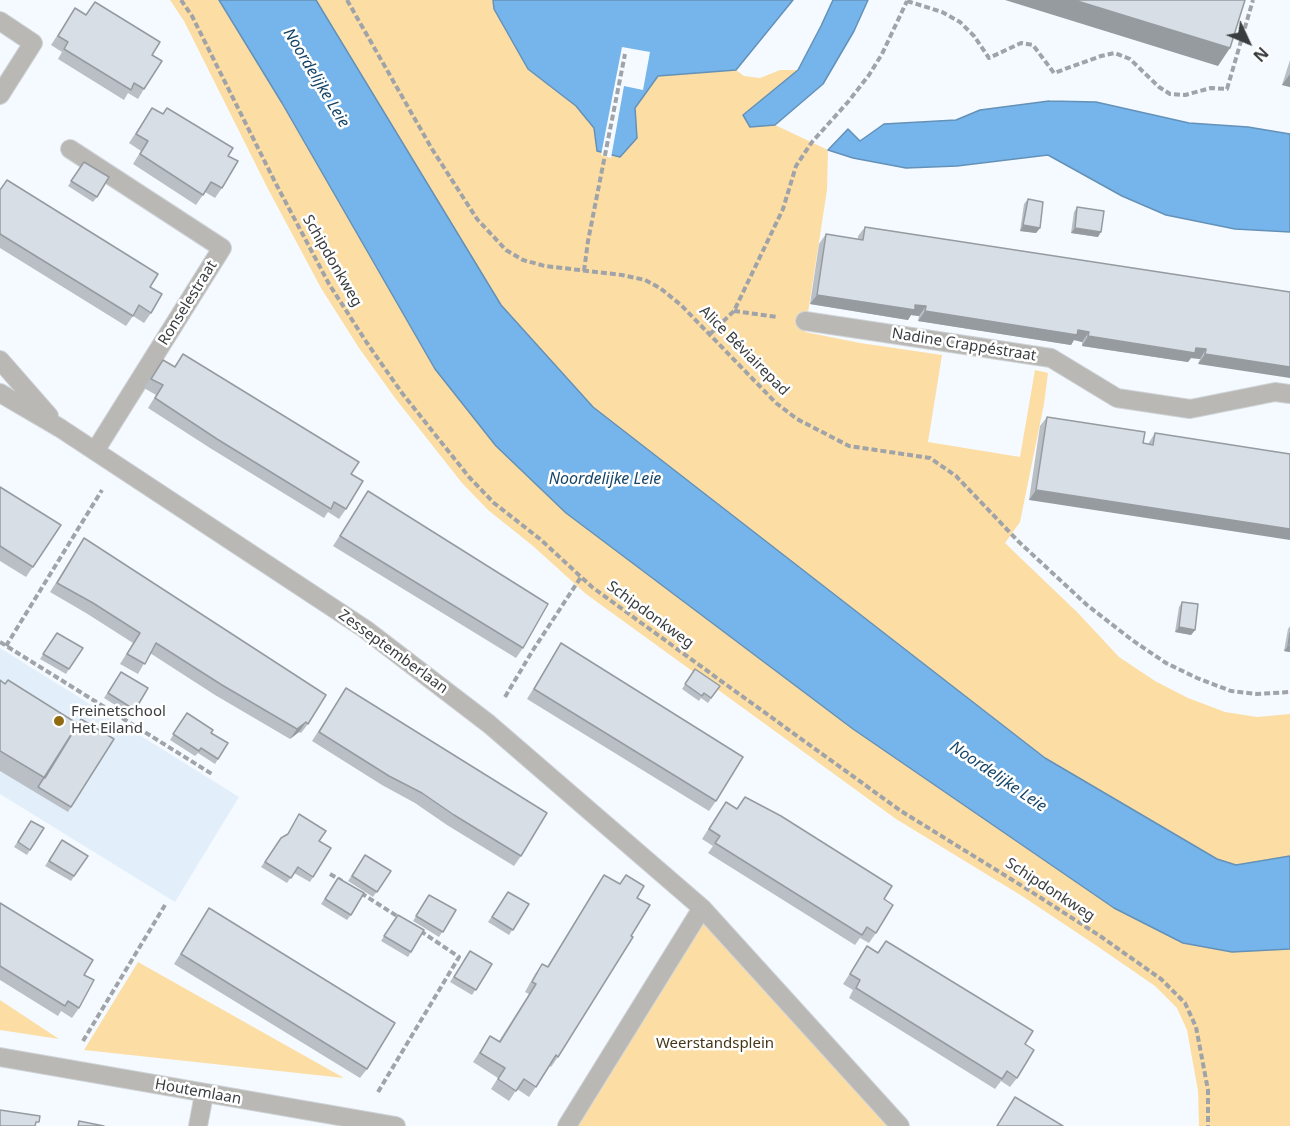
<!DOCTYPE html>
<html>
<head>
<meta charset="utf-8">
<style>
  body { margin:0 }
  #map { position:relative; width:1290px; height:1126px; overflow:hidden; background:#f4faff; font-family:"Noto Sans",sans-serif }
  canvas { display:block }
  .north { position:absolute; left:1218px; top:12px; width:60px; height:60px; -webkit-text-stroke:4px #fff; paint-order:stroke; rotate:134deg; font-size:16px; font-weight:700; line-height:24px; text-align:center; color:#3a3d3f }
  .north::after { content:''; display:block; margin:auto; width:21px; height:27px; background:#3a3d3f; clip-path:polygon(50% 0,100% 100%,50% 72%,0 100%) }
</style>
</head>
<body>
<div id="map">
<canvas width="1290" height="1126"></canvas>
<div class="north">N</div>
</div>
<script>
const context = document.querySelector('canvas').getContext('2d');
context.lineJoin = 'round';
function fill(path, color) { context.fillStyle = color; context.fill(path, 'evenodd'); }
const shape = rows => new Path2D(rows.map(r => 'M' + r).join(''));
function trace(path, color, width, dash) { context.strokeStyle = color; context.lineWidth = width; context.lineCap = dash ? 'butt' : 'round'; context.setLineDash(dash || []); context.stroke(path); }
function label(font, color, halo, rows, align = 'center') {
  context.font = font + ' "Noto Sans",sans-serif'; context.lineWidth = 5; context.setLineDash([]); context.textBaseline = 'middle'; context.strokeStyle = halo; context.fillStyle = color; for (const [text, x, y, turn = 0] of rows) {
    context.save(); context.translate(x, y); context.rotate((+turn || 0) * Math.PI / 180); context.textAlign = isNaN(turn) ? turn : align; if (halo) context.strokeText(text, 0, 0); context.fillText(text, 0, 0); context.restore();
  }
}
const built = shape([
  [0,648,239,797,175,902,0,794]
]);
const green = shape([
  [170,0,219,0,282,103,435,369,496,446,566,513,853,729,1114,908,1183,943,1232,952,1290,949,1290,1126,1199,1126,1198,1091,1187,1030,1177,1008,1155,986,1094,944,1022,896,896,819,586,594,533,546,488,510,462,483,395,398,359,348,321,288,267,187,184,21],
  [316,0,493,0,494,9,528,69,576,106,594,128,597,151,637,138,635,108,658,76,736,70,744,76,760,78,780,70,798,70,744,115,750,127,775,125,828,150,827,190,805,332,860,343,942,355,928,442,1020,457,1035,370,1048,373,1044,404,1020,522,1005,543,1078,613,1119,657,1155,681,1188,698,1225,712,1257,717,1290,714,1290,856,1235,865,1217,859,1045,758,593,407,501,305],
  [702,908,900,1126,567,1126],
  [138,962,344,1078,84,1050],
  [0,1000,59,1039,0,1030]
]);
const water = shape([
  [219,0,316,0,501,305,593,407,1045,758,1217,859,1236,865,1290,856,1290,949,1232,952,1183,943,1114,908,853,729,566,513,496,446,435,369,282,103,219,0],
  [493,0,793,0,736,70,658,76,635,108,637,138,620,157,597,151,594,128,576,106,528,69,494,9,493,0],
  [833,0,868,0,854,31,823,84,775,125,750,127,743,115,798,70,821,26,833,0],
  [1049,101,1096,102,1189,123,1248,127,1290,134,1290,232,1235,229,1166,215,1122,196,1048,155,957,166,906,168,853,158,828,150,848,129,860,141,884,124,956,120,980,110,1049,101]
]);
const pier = shape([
  [622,47,650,52,643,90,624,86,611,158,601,155]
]);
const path = shape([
  [181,0,192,16,275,182,329,284,367,343,402,393,469,477,494,503,540,539,592,587,728,686,901,811,1027,889,1100,936,1161,979,1185,1003,1196,1027,1208,1090,1208,1126],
  [347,0,432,149,477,219,506,250,523,260,545,266,622,275,645,280,660,288,681,305,776,403,797,419,849,446,930,458,956,476,1019,542,1087,605,1132,640,1166,663,1197,678,1231,691,1257,694,1290,692],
  [907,1,942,12,960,22,974,36,989,58,1021,43,1033,45,1054,73,1101,56,1115,53,1130,59,1159,87,1170,94,1185,95,1211,88,1227,89,1253,0],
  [584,271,588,241,625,54],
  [734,311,777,317],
  [710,334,734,311,783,209,796,166,812,142,848,102,869,75,882,54,907,1],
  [0,642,212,774],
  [6,646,102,490],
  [505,697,533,650,581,577],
  [330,874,342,881],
  [361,893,400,918],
  [83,1041,165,905],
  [378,1092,459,957,419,930]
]);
const street = shape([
  [0,21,33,43,0,95],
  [70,149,222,248,95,451],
  [805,321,1051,358,1117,398,1190,409,1275,392,1290,394],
  [0,360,49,416],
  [0,393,60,428,365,629,489,724,702,908,900,1126],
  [0,1057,396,1126],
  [198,1126,204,1094],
  [567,1126,702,908]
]);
const wall = shape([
  [75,8,152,55,144,89,138,99,128,93,124,100,58,59,62,52,51,45],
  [1290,60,1290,87,1282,85],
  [152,108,228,156,222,188,215,198,205,192,196,205,133,164,141,151,129,143],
  [84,162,97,197,93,202,68,186],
  [0,189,150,287,151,313,144,323,133,316,126,326,0,248],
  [1028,199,1040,228,1036,233,1020,231,1024,204],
  [1077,207,1098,237,1071,233,1074,212],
  [865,227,1290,292,1198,364,1200,359,1191,358,1188,362,1082,346,1082,342,1074,340,1071,345,918,321,919,316,911,315,908,320,810,304,819,244,826,234,858,239,858,236],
  [183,354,351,474,346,509,339,519,328,512,324,518,210,448,148,408,156,395,144,388,156,370,163,360,174,367],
  [1047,417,1143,443,1148,444,1155,433,1290,454,1029,500,1040,426],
  [0,487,61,525,26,577,0,561],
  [368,491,523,648,516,658,333,546],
  [84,538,308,724,301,733,299,732,290,739,215,695,150,653,138,674,120,664,133,643,86,613,50,592],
  [1182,602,1195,630,1191,635,1175,632,1179,607],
  [1290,626,1290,652,1284,651,1288,629],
  [57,633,69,669,66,674,40,659],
  [561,643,716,801,709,811,527,699],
  [695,669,720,686,708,703,701,698,699,701,682,689],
  [121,672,148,688,131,715,104,698],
  [0,680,78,724,114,739,68,812,0,771],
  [346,688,521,856,514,866,447,825,415,803,382,785,312,741],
  [187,713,211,733,228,743,215,764,198,753,195,756,170,740],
  [745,797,884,899,876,933,869,943,860,938,855,945,708,853,713,846,702,839,719,812,726,802,737,809],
  [299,814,319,841,331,848,310,882,294,873,287,883,261,867,281,838,287,834],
  [31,821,30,850,27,855,14,847],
  [62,840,88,856,71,881,45,866],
  [365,855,391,871,373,897,348,881],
  [604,875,637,898,631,936,558,1057,551,1067,550,1066,529,1097,517,1089,509,1101,491,1089,498,1078,473,1062,490,1036,499,1041,529,994,525,992,535,974,542,964,547,967],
  [335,883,351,915,347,920,321,904],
  [508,892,529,904,509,935,488,922],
  [426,900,456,910,439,937,413,921],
  [0,903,84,975,79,1008,72,1018,61,1011,58,1016,0,980],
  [209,908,367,1069,360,1078,174,964],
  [394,920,411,952,408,957,381,941],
  [886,941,1025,1044,1017,1078,1010,1087,1001,1081,995,1089,849,998,853,990,843,984,861,956,867,946,878,952],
  [470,951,492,964,472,995,450,982]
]);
const shadedWall = shape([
  [1005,0,1074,0,1230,48,1218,66],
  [1290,74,1290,87,1282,85],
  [1023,225,1040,228,1036,233,1020,231],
  [1075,228,1101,232,1098,237,1071,233],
  [817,295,915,305,926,306,919,316,911,315,908,320,810,304],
  [925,311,1078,330,1089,332,1082,342,1074,340,1071,345,918,321],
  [1088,336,1196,348,1206,349,1200,359,1191,358,1188,362,1082,346],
  [1205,354,1290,367,1290,378,1198,364],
  [1036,490,1290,529,1290,540,1029,500],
  [1179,627,1195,630,1191,635,1175,632],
  [1288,646,1290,647,1290,652,1284,651],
  [306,722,299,732,290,739,297,729]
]);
const building = shape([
  [1074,0,1245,0,1230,48,1074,0],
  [95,2,160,42,152,55,162,61,144,89,134,83,131,90,64,49,68,42,58,36,75,8,86,15,95,2],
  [152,108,163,114,167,108,233,148,228,156,238,161,222,188,211,182,203,195,140,154,148,141,136,134,152,108],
  [84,162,109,177,97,197,71,181,84,162],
  [7,180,158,274,150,287,162,294,151,313,139,305,133,316,0,234,0,190,7,180],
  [1028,199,1043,202,1040,228,1023,225,1028,199],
  [1077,207,1104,211,1101,232,1075,228,1077,207],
  [865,227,1290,292,1290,367,1205,354,1206,349,1196,348,1195,353,1088,336,1089,332,1078,330,1077,335,925,311,926,306,915,305,915,310,817,295,826,234,863,240,865,227],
  [183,354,359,462,351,474,363,481,346,509,334,502,331,509,217,439,155,398,163,385,151,379,163,360,175,367,183,354],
  [1047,417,1145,432,1143,443,1153,445,1155,433,1290,454,1290,529,1036,490,1047,417],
  [0,487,61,525,33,567,0,546,0,487],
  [368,491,548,604,523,648,340,536,368,491],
  [84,538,326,695,308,724,306,722,297,729,222,685,156,643,145,664,127,654,140,633,93,603,57,583,84,538],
  [1182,602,1198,604,1195,630,1179,627,1182,602],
  [57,633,83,648,69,669,43,654,57,633],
  [1290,633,1290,647,1288,646,1290,633],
  [561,643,743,757,716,801,534,689,561,643],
  [695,669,720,686,711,698,704,693,702,696,685,684,695,669],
  [121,672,148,688,135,710,108,693,121,672],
  [0,680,5,684,8,680,78,724,45,778,0,751,0,680],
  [346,688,547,813,521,856,454,815,422,793,389,776,319,732,346,688],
  [187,713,213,730,211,733,228,743,218,759,201,748,199,751,173,734,187,713],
  [81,719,114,739,71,807,38,787,81,719],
  [745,797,781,816,892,886,884,899,893,905,876,933,867,927,862,935,715,843,720,836,709,829,726,802,737,809,745,797],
  [299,814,326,831,319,841,331,848,313,877,298,867,291,878,265,862,281,838,288,834,299,814],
  [31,821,44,828,30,850,18,842,31,821],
  [62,840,88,856,74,876,49,861,62,840],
  [365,855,391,871,377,892,352,876,365,855],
  [604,875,620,884,626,875,644,886,637,898,650,905,631,936,633,937,558,1057,556,1055,536,1087,524,1079,516,1091,498,1079,505,1068,480,1053,490,1036,500,1042,536,984,532,982,542,964,548,967,604,875],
  [338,878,364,893,351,915,325,899,338,878],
  [508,892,529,904,513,930,492,917,508,892],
  [429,895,456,910,443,932,416,916,429,895],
  [0,903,93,960,84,975,94,980,79,1008,68,1001,65,1006,0,966,0,903],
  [209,908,395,1023,367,1069,181,954,209,908],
  [398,915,424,930,411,952,384,936,398,915],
  [886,941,1033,1031,1025,1044,1034,1050,1017,1078,1007,1071,1002,1079,856,988,860,980,850,974,867,946,878,953,886,941],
  [470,951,492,964,476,990,454,977,470,951],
  [1015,1097,1063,1126,997,1126,1015,1097],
  [0,1110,40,1116,39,1122,36,1122,35,1126,0,1126,0,1110],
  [79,1121,104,1126,78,1126,79,1121]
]);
const markers = [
  [59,721,6,"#916b12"]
];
const streetNames = [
  ["Schipdonkweg",332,261,60],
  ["Ronselestraat",188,303,-58],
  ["Nadine Crappéstraat",964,345,9],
  ["Alice Béviairepad",744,351,45],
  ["Schipdonkweg",650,615,36],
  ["Zesseptemberlaan",393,652,36],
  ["Schipdonkweg",1050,890,33],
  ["Houtemlaan",198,1092,10]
];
const poiNames = [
  ["Freinetschool",71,712],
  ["Het Eiland",71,729]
];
const parkNames = [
  ["Weerstandsplein",715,1044]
];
const waterNames = [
  ["Noordelijke Leie",316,78,59],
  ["Noordelijke Leie",605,479],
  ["Noordelijke Leie",998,777,34]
];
fill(built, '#e2effb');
fill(green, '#fcdda4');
fill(water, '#76b5eb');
trace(water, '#6491b7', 1.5);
fill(pier, '#f4faff');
trace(street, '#cfd4d9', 20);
trace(path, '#a0a4a8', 4, [6, 3]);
trace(street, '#bab8b4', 18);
fill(wall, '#b9bfc5');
fill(shadedWall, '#969ba0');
fill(building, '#d7dee5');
trace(building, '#969ba0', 1.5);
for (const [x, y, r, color] of markers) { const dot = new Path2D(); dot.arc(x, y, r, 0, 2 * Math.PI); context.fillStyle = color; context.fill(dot); trace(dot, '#fff', 2); }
label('15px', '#3a3d3f', '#fff', streetNames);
label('15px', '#3a3d3f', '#fff', poiNames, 'left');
label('15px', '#463616', '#fff', parkNames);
label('italic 16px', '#164568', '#fff', waterNames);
</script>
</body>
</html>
